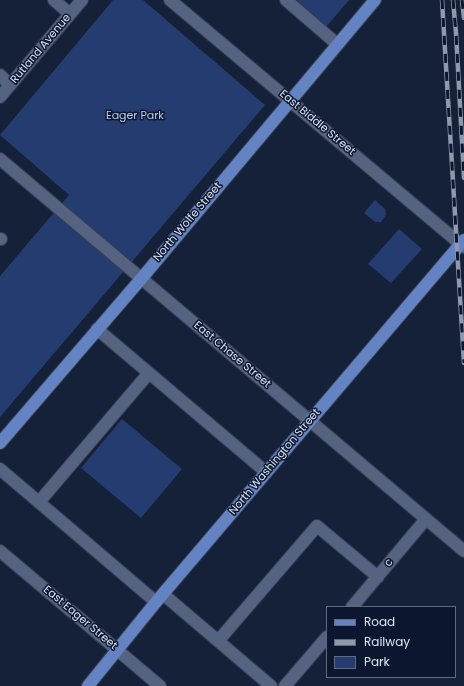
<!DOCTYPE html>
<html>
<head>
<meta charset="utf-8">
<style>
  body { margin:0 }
  #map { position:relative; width:464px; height:686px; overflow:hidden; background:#152139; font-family:Poppins,sans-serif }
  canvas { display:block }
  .legend { position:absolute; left:326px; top:606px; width:130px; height:72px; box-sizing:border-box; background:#0c172f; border:1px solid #5f697f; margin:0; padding:5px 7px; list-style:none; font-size:12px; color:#dce5f6 }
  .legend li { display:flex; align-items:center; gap:8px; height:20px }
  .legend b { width:20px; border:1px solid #5f697f }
</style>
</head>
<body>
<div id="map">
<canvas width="464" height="686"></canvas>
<ul class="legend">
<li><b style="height:5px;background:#6483c3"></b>Road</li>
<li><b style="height:5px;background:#8f99ad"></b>Railway</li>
<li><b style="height:11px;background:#243c6f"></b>Park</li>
</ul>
</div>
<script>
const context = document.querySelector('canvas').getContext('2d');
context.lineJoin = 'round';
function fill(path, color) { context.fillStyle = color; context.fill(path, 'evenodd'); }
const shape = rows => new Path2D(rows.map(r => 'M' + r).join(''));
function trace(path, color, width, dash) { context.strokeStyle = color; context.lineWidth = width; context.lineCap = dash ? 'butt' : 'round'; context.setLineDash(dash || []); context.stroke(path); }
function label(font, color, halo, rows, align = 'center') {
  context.font = font + ' Poppins,sans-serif'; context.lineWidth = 3; context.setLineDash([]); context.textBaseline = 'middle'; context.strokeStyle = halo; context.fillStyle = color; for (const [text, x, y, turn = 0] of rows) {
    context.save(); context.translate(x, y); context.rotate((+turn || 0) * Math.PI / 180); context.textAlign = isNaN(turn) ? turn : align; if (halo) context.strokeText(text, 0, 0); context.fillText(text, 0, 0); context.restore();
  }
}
const green = shape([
  [113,0,143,0,265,105,0,417,0,276,69,195,0,135],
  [295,0,349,0,326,27],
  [375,200,385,209,386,215,381,222,375,222,364,213],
  [399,229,422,249,391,283,368,264],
  [122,419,182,469,141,518,81,468]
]);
const minor = shape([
  [54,0,70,14],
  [170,0,464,247],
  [286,0,337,44],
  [0,75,10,85],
  [0,97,82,0],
  [0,159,464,551],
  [0,239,1,239],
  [97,329,266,472],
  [0,469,156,602],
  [39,502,149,373],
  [0,551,160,686],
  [163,594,271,686],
  [352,607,426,519],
  [218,641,317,526,378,577],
  [285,686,327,637]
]);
const major = shape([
  [0,443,141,279,375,0],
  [88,686,156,602,464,240]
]);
const rail = shape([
  [442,0,464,363],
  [453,0,456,33,464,178],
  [462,0,464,18]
]);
const streetNames = [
  ["Rutland Avenue",41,49,-50],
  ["East Biddle Street",317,123,40],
  ["North Wolfe Street",188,222,-50],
  ["East Chase Street",232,355,40],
  ["North Washington Street",275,462,-50],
  ["c",389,563,-50],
  ["East Eager Street",80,618,40]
];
const parkNames = [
  ["Eager Park",135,116]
];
fill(green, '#243c6f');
trace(minor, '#373e53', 14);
trace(major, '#373e53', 14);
trace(minor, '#556380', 12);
trace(major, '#6483c3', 12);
trace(rail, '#8f99ad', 4.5);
trace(rail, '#0c172f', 3, [9]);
label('11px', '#dce5f6', '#0c172f', streetNames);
label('11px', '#bbcef1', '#0c172f', parkNames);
</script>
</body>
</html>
